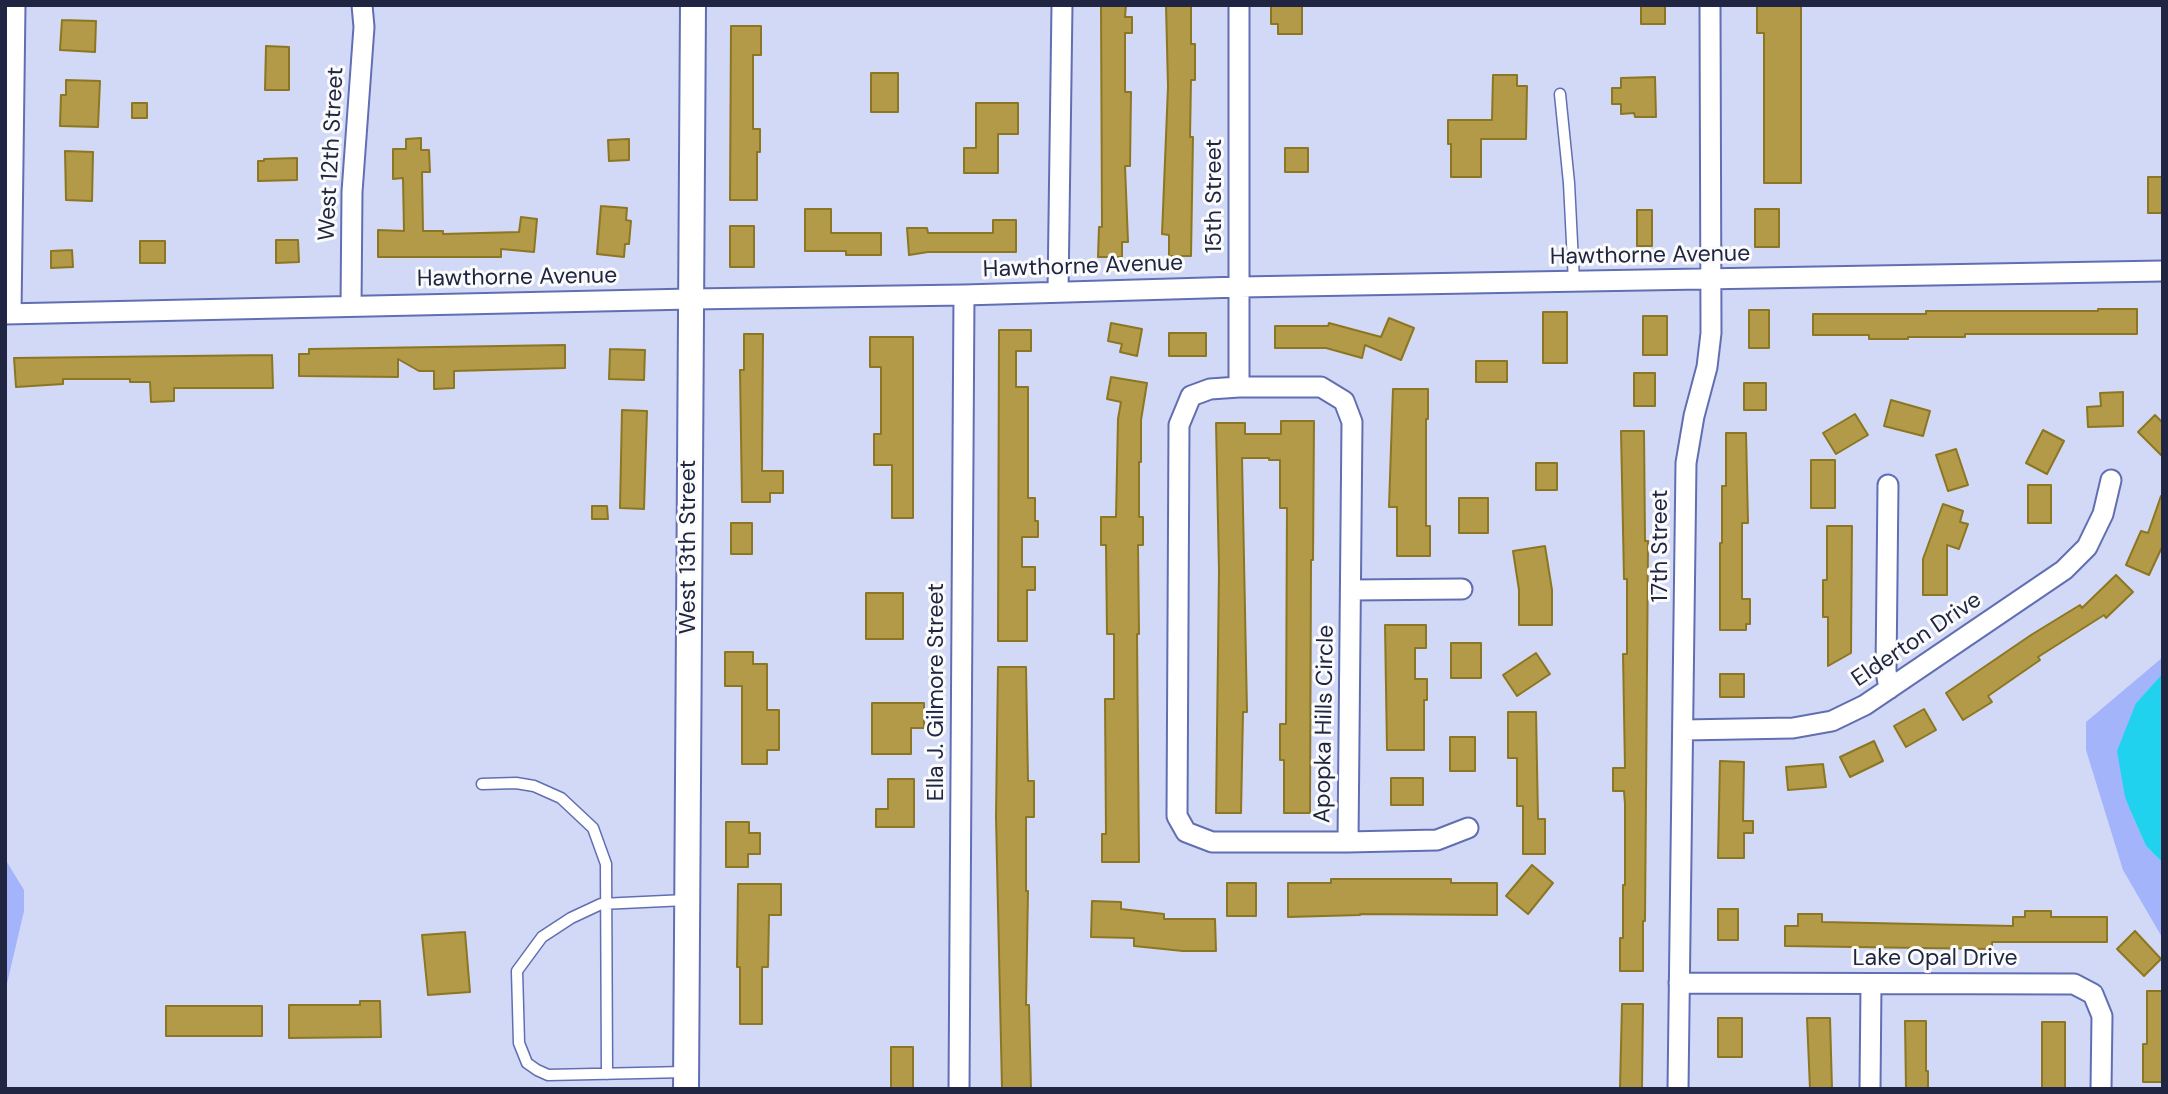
<!DOCTYPE html>
<html>
<head>
<meta charset="utf-8">
<style>
  body { margin:0 }
  #map { position:relative; width:2168px; height:1094px; overflow:hidden; background:#d1d9f7; font-family:"DM Sans",sans-serif }
  canvas { display:block }
  .frame { position:absolute; inset:0; border:7px solid #202642; pointer-events:none }
</style>
</head>
<body>
<div id="map">
<canvas width="2168" height="1094"></canvas>
<div class="frame"></div>
</div>
<script>
const context = document.querySelector('canvas').getContext('2d');
context.lineJoin = 'round';
function fill(path, color) { context.fillStyle = color; context.fill(path, 'evenodd'); }
const shape = rows => new Path2D(rows.map(r => 'M' + r).join(''));
function trace(path, color, width, dash) { context.strokeStyle = color; context.lineWidth = width; context.lineCap = dash ? 'butt' : 'round'; context.setLineDash(dash || []); context.stroke(path); }
function label(font, color, halo, rows, align = 'center') {
  context.font = font + ' "DM Sans",sans-serif'; context.lineWidth = 6; context.setLineDash([]); context.textBaseline = 'middle'; context.strokeStyle = halo; context.fillStyle = color; for (const [text, x, y, turn = 0] of rows) {
    context.save(); context.translate(x, y); context.rotate((+turn || 0) * Math.PI / 180); context.textAlign = isNaN(turn) ? turn : align; if (halo) context.strokeText(text, 0, 0); context.fillText(text, 0, 0); context.restore();
  }
}
const green = shape([
  [2163,657,2163,673,2136,703,2131,812,2146,846,2163,863,2163,939,2123,870,2086,750,2086,722],
  [5,859,24,890,24,911,5,992]
]);
const water = shape([
  [2163,673,2163,863,2146,846,2131,812,2125,797,2117,751,2136,703]
]);
const building = shape([
  [1101,5,1126,5,1125,17,1132,17,1132,33,1125,33,1125,92,1131,92,1130,166,1125,166,1128,242,1122,242,1122,257,1098,257,1099,227,1102,227,1101,5],
  [1166,5,1191,5,1191,44,1195,44,1195,80,1191,80,1190,137,1193,137,1191,256,1169,256,1169,235,1162,234,1168,87,1166,5],
  [1271,5,1302,5,1302,34,1278,34,1278,24,1271,24,1271,5],
  [1641,5,1665,5,1665,24,1641,24,1641,5],
  [1757,5,1801,5,1801,183,1764,183,1764,33,1757,33,1757,5],
  [62,20,96,21,95,52,60,50,62,20],
  [731,26,761,26,761,55,753,55,753,129,760,129,760,152,757,152,757,200,730,200,731,26],
  [266,46,289,47,289,90,265,90,266,46],
  [871,73,898,73,898,112,871,112,871,73],
  [1493,75,1517,75,1517,86,1527,86,1526,139,1481,139,1481,177,1451,177,1451,144,1448,144,1448,120,1492,120,1493,75],
  [1655,77,1656,117,1635,117,1634,113,1621,114,1621,104,1612,104,1612,88,1621,88,1621,78,1655,77],
  [66,80,100,81,98,127,60,126,61,95,66,95,66,80],
  [132,103,147,103,147,118,132,118,132,103],
  [976,103,1018,103,1018,134,998,134,998,173,964,173,964,148,976,148,976,103],
  [421,138,421,150,429,150,430,172,422,172,423,231,443,231,443,234,519,232,521,217,537,219,534,252,501,249,501,257,378,257,378,230,404,231,403,178,393,179,393,149,406,149,406,139,421,138],
  [629,139,629,160,609,161,608,140,629,139],
  [1285,148,1308,148,1308,172,1285,172,1285,148],
  [65,151,93,152,92,201,66,200,65,151],
  [297,158,297,180,258,181,258,161,264,161,264,159,297,158],
  [2148,177,2163,177,2163,213,2148,213,2148,177],
  [601,206,627,208,626,220,631,221,629,244,625,244,624,257,597,254,601,206],
  [805,209,831,209,831,233,881,233,881,255,846,255,846,251,805,251,805,209],
  [1755,209,1779,209,1779,247,1755,247,1755,209],
  [1637,210,1652,210,1652,246,1637,246,1637,210],
  [993,220,1016,220,1016,252,928,252,909,255,907,228,927,228,928,233,993,233,993,220],
  [730,226,754,226,754,267,730,267,730,226],
  [276,240,298,240,299,262,276,263,276,240],
  [140,241,165,241,165,263,140,263,140,241],
  [72,250,73,267,51,268,51,251,72,250],
  [2098,309,2137,309,2137,334,1965,334,1965,337,1908,337,1908,339,1869,339,1869,335,1813,335,1813,314,1926,314,1926,311,2098,311,2098,309],
  [1749,310,1769,310,1769,348,1749,348,1749,310],
  [1543,312,1567,312,1567,363,1543,363,1543,312],
  [1643,316,1667,316,1667,355,1643,355,1643,316],
  [1389,318,1414,328,1401,360,1365,345,1362,358,1326,348,1275,348,1275,326,1328,326,1329,323,1381,337,1389,318],
  [1111,323,1142,329,1137,356,1120,352,1122,344,1108,341,1111,323],
  [999,330,1031,330,1031,351,1016,351,1016,387,1028,387,1028,498,1035,498,1035,521,1038,521,1038,537,1022,537,1022,567,1035,567,1035,590,1027,590,1027,641,998,641,999,330],
  [1169,333,1206,333,1206,356,1169,356,1169,333],
  [744,334,763,334,762,471,783,471,783,493,770,493,770,502,742,502,740,370,744,370,744,334],
  [870,337,913,337,913,518,892,518,892,465,874,465,874,434,881,434,881,367,870,367,870,337],
  [565,345,565,368,454,371,454,388,434,389,434,371,419,371,398,359,398,377,299,376,299,354,309,354,309,349,565,345],
  [610,349,645,350,644,380,609,379,610,349],
  [272,355,273,388,174,388,174,401,151,402,150,382,130,382,130,379,63,379,63,384,16,387,14,358,272,355],
  [1476,361,1507,361,1507,382,1476,382,1476,361],
  [1634,373,1655,373,1655,406,1634,406,1634,373],
  [1111,377,1147,383,1141,420,1141,462,1139,462,1139,517,1143,517,1143,545,1138,545,1139,634,1137,634,1139,862,1102,862,1102,834,1106,834,1105,699,1114,699,1114,634,1107,634,1106,545,1101,545,1101,517,1116,517,1118,419,1121,402,1107,399,1111,377],
  [1744,383,1766,383,1766,410,1744,410,1744,383],
  [1393,389,1428,389,1428,419,1426,419,1426,526,1430,526,1430,556,1397,556,1397,507,1389,507,1393,389],
  [2123,392,2123,426,2088,427,2087,407,2101,406,2100,393,2123,392],
  [1891,400,1930,411,1923,436,1884,426,1891,400],
  [622,410,647,411,644,509,620,508,622,410],
  [1855,414,1868,435,1836,454,1823,433,1855,414],
  [2155,415,2163,423,2163,457,2138,432,2155,415],
  [1281,421,1314,421,1313,560,1311,560,1310,813,1284,813,1284,760,1280,760,1280,724,1286,724,1287,508,1280,508,1280,460,1269,460,1269,458,1242,458,1247,712,1243,712,1241,813,1216,813,1219,571,1216,423,1245,423,1245,434,1281,434,1281,421],
  [2043,430,2064,441,2047,474,2026,463,2043,430],
  [1621,431,1644,431,1645,541,1648,541,1645,921,1643,921,1643,971,1620,971,1620,938,1623,938,1623,885,1625,885,1625,804,1624,791,1613,791,1613,768,1625,768,1623,654,1627,654,1627,579,1624,579,1621,431],
  [1726,433,1746,433,1748,523,1742,523,1742,599,1750,599,1750,624,1746,624,1746,630,1720,630,1720,543,1722,543,1722,486,1726,486,1726,433],
  [1956,449,1968,485,1948,491,1936,455,1956,449],
  [1811,460,1835,460,1835,508,1811,508,1811,460],
  [1536,463,1557,463,1557,490,1536,490,1536,463],
  [2028,485,2051,485,2051,523,2028,523,2028,485],
  [2161,496,2163,496,2163,545,2149,575,2126,565,2141,531,2148,533,2161,496],
  [1459,498,1488,498,1488,533,1459,533,1459,498],
  [1943,504,1963,511,1960,522,1968,524,1959,549,1947,545,1947,595,1923,595,1923,559,1943,504],
  [592,506,607,506,608,519,592,519,592,506],
  [731,523,752,523,752,554,731,554,731,523],
  [1827,526,1852,526,1851,653,1828,666,1828,617,1823,617,1823,580,1827,580,1827,526],
  [1545,546,1552,590,1552,625,1519,625,1519,590,1513,551,1545,546],
  [2116,575,2133,592,2106,618,2104,615,2038,657,2040,660,1988,696,1992,702,1963,720,1946,693,2031,635,2080,605,2082,608,2116,575],
  [866,593,903,593,903,639,866,639,866,593],
  [1385,625,1426,625,1426,648,1415,648,1415,679,1427,679,1427,700,1424,700,1424,750,1387,750,1385,625],
  [1451,643,1481,643,1481,678,1451,678,1451,643],
  [725,652,753,652,753,664,767,664,767,710,779,710,779,750,767,750,767,764,742,764,742,686,725,686,725,652],
  [1536,653,1550,674,1517,696,1503,675,1536,653],
  [998,667,1026,667,1028,781,1034,781,1034,817,1026,817,1026,891,1028,891,1026,1005,1029,1005,1031,1089,1002,1089,996,817,998,667],
  [1720,674,1744,674,1744,697,1720,697,1720,674],
  [872,703,924,703,924,728,911,728,911,754,872,754,872,703],
  [1924,709,1936,730,1906,747,1894,726,1924,709],
  [1508,712,1536,712,1538,819,1545,819,1545,854,1523,854,1523,806,1517,806,1517,758,1508,758,1508,712],
  [1450,737,1475,737,1475,771,1450,771,1450,737],
  [1874,741,1883,761,1850,777,1840,757,1874,741],
  [1720,761,1744,762,1743,821,1753,821,1753,833,1744,833,1744,858,1718,858,1720,761],
  [1823,764,1826,787,1788,790,1786,767,1823,764],
  [1391,778,1423,778,1423,805,1391,805,1391,778],
  [888,779,914,779,914,827,876,827,876,809,888,809,888,779],
  [726,822,749,822,749,833,760,833,760,854,748,854,748,867,726,867,726,822],
  [1532,865,1553,883,1528,914,1506,896,1532,865],
  [1331,879,1451,879,1451,883,1497,883,1497,915,1360,914,1360,915,1288,917,1288,883,1331,883,1331,879],
  [1227,883,1256,883,1256,916,1227,916,1227,883],
  [738,884,781,884,781,915,769,915,768,967,762,967,762,1024,740,1024,740,967,737,967,738,884],
  [1092,901,1121,902,1121,909,1164,914,1164,919,1215,919,1216,951,1183,951,1134,946,1134,938,1091,937,1092,901],
  [1718,909,1738,909,1738,940,1718,940,1718,909],
  [2025,911,2051,911,2051,917,2107,917,2107,942,1992,942,1992,949,1785,946,1785,926,1798,926,1798,914,1822,914,1822,922,2013,926,2013,917,2025,917,2025,911],
  [2135,931,2161,959,2144,976,2117,949,2135,931],
  [465,932,470,992,428,995,422,935,465,932],
  [2147,991,2163,991,2163,1082,2143,1082,2143,1044,2147,1044,2147,991],
  [360,1001,380,1001,381,1037,289,1038,289,1005,360,1005,360,1001],
  [1622,1004,1643,1004,1642,1089,1620,1089,1622,1004],
  [166,1006,262,1006,262,1036,166,1036,166,1006],
  [1718,1018,1742,1018,1742,1057,1718,1057,1718,1018],
  [1807,1018,1830,1018,1832,1089,1810,1089,1807,1018],
  [1905,1021,1926,1021,1926,1071,1928,1071,1928,1089,1906,1089,1905,1021],
  [2042,1022,2065,1022,2065,1089,2042,1089,2042,1022],
  [891,1047,913,1047,913,1089,891,1089,891,1047]
]);
const service = shape([
  [1560,94,1569,183,1574,282],
  [482,784,516,783,534,786,561,798,593,828,606,864,607,1074],
  [685,1072,548,1075,537,1070,527,1063,519,1043,517,971,542,937,571,918,601,904,686,900]
]);
const minor = shape([
  [1058,292,1062,5],
  [351,306,352,192,364,27,362,5],
  [5,314,691,299,964,295,1240,287,2163,271],
  [11,314,15,5],
  [1239,387,1321,387,1344,401,1352,422,1348,842,1212,842,1186,832,1177,816,1179,425,1191,396,1210,389,1239,387],
  [1239,387,1239,5],
  [1888,485,1886,671,1889,689],
  [1352,590,1462,589],
  [1684,730,1793,728,1832,721,1865,705,2064,570,2087,547,2103,514,2111,480],
  [1348,842,1437,840,1468,828],
  [1679,983,2074,984,2093,994,2102,1016,2101,1089],
  [959,1089,964,295],
  [1678,1089,1686,463,1694,416,1707,367,1711,333,1710,5],
  [1870,1089,1871,984]
]);
const tertiary = shape([
  [686,1089,693,5]
]);
const streetNames = [
  ["West 12th Street",332,154,-87],
  ["15th Street",1215,196,-90],
  ["Hawthorne Avenue",1650,256,-1],
  ["Hawthorne Avenue",1083,267,-2],
  ["Hawthorne Avenue",517,278,-1],
  ["17th Street",1661,546,-90],
  ["West 13th Street",689,547,-90],
  ["Elderton Drive",1917,640,-34],
  ["Ella J. Gilmore Street",937,692,-90],
  ["Apopka Hills Circle",1325,724,-89],
  ["Lake Opal Drive",1935,959]
];
fill(green, '#a3b4fb');
fill(water, '#21d2ef');
fill(building, '#b29a49');
trace(building, '#8d7621', 2);
trace(service, '#616fb2', 13);
trace(minor, '#616fb2', 23);
trace(tertiary, '#616fb2', 28);
trace(service, '#fff', 10);
trace(minor, '#fff', 19);
trace(tertiary, '#fff', 24);
label('23px', '#202642', '#fbfbfb', streetNames);
</script>
</body>
</html>
